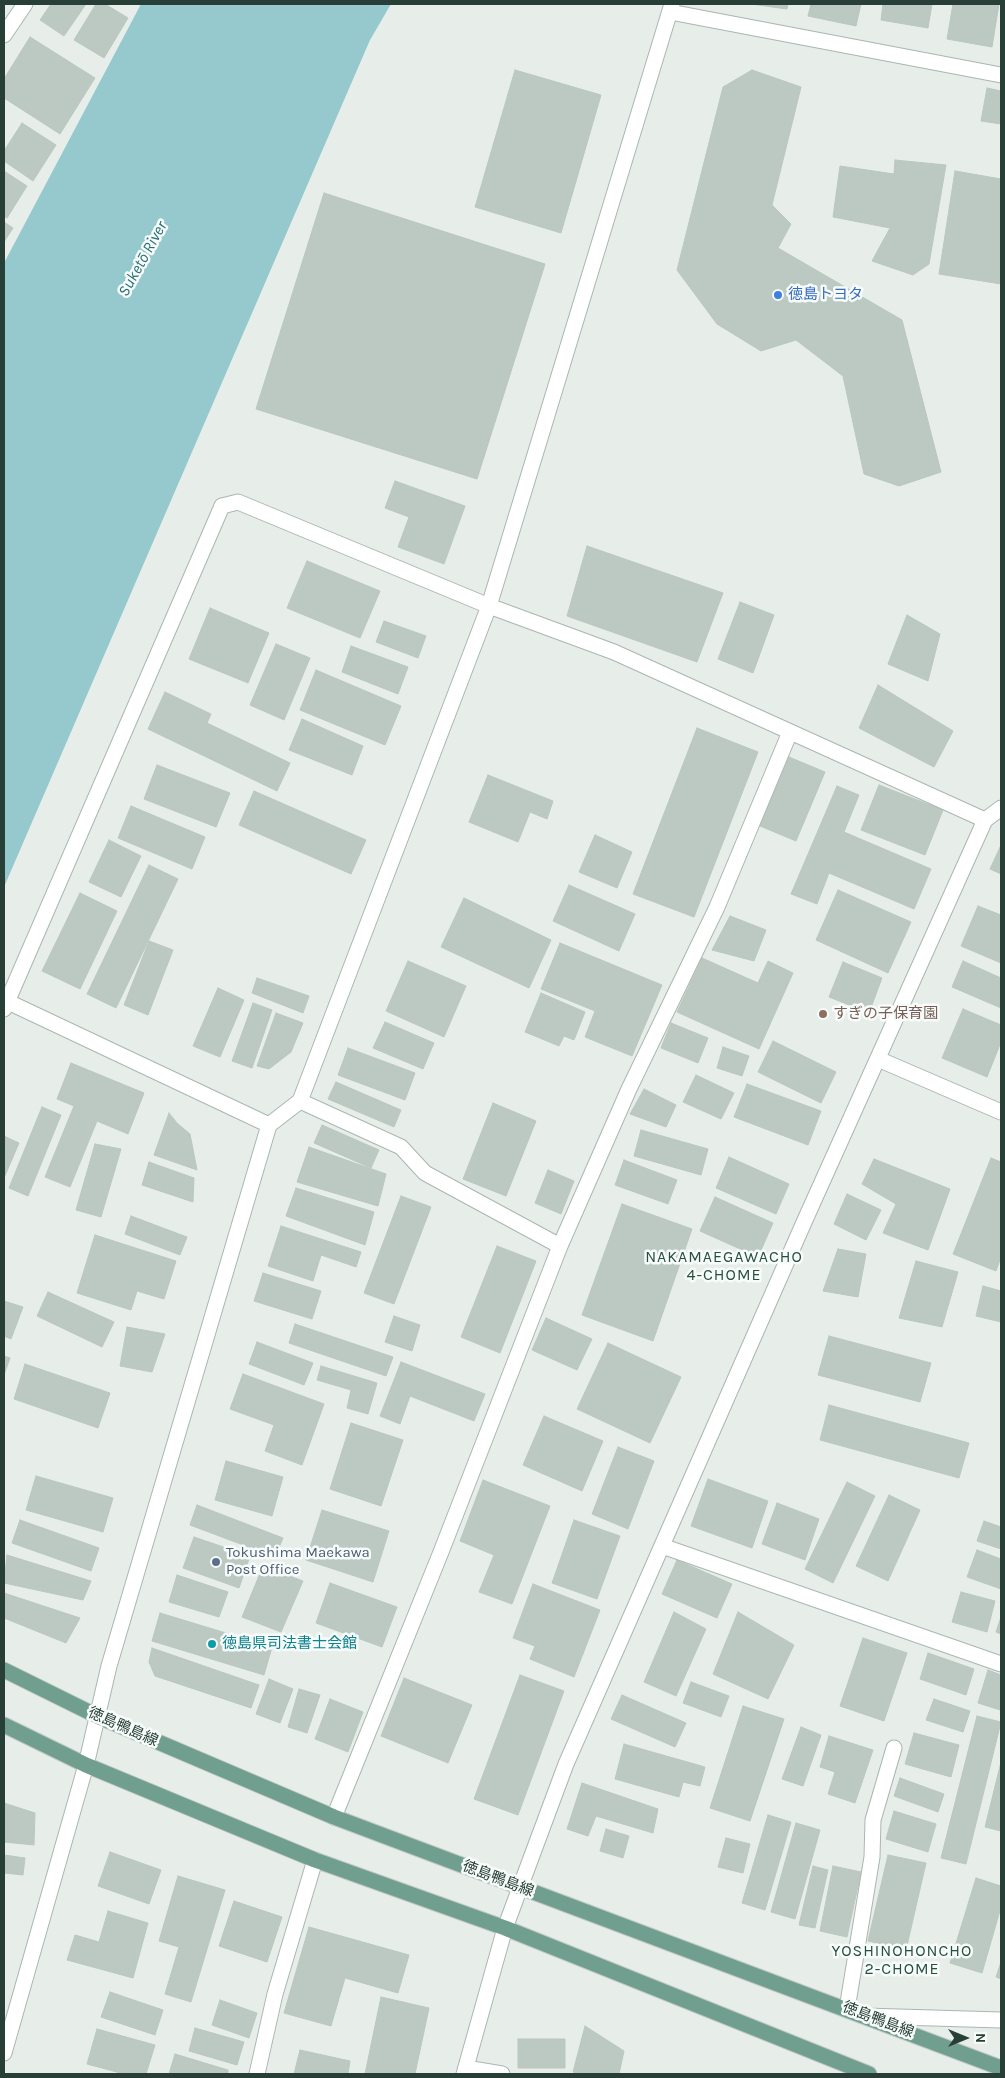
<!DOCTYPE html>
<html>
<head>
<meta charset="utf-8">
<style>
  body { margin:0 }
  #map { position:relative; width:1005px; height:2078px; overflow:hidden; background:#e7eeea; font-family:Karla,sans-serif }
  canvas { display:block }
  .frame { position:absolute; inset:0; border:5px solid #273f37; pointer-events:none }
  .north { position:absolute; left:940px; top:2013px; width:50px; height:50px; -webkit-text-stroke:4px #f7fbf9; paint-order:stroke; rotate:90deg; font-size:14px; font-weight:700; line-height:20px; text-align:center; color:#273f37 }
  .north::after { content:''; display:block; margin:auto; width:18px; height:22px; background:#273f37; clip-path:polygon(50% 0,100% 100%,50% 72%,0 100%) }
</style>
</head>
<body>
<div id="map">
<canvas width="1005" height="2078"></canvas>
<div class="frame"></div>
<div class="north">N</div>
</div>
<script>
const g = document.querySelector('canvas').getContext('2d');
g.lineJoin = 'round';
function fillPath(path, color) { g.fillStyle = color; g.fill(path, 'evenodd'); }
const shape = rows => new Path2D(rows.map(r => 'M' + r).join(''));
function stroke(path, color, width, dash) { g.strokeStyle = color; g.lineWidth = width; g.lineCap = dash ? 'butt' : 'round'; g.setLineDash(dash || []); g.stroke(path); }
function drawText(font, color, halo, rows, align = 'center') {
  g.font = font + ' Karla,"Noto Sans JP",sans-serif'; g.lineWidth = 5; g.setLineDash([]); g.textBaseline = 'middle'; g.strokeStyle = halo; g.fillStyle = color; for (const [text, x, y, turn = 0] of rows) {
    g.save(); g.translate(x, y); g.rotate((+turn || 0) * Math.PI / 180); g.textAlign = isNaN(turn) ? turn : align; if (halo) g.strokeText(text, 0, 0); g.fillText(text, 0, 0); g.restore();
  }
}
fillPath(shape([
  [141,4,391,4,370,40,4,887,4,263]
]), '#95c9cd');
const building = shape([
  [51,4,86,4,64,36,40,20,51,4],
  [96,4,105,4,128,18,104,58,74,40,96,4],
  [751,4,788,4,787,9,751,4],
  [811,4,861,4,856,26,808,16,811,4],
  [883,4,932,4,928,28,881,20,883,4],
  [953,4,999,4,992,47,947,39,953,4],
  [30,37,95,78,60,134,4,98,4,79,30,37],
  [515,70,601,95,561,233,475,207,515,70],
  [752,70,801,87,772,205,791,224,778,248,902,320,941,472,899,486,864,474,843,376,796,340,761,351,717,324,677,270,723,87,752,70],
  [987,88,1001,91,1001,124,981,121,987,88],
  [22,123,56,145,33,181,4,161,4,151,22,123],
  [895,160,946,165,929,264,913,275,872,261,890,228,833,217,840,166,894,174,895,160],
  [4,171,27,186,7,218,4,216,4,171],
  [955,171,1001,179,1001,284,939,274,955,171],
  [324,193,545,264,477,479,256,409,324,193],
  [4,222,13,228,4,242,4,222],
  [395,481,465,506,444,564,398,547,409,517,385,508,395,481],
  [587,546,723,593,697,662,567,616,587,546],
  [307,561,380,591,360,638,287,608,307,561],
  [740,602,774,615,753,673,718,659,740,602],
  [210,608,269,633,248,683,189,659,210,608],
  [907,615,940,634,928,681,888,664,907,615],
  [384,621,426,636,418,658,376,642,384,621],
  [276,644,310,658,284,720,250,705,276,644],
  [351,646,408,667,398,694,342,672,351,646],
  [316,670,401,706,385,745,300,710,316,670],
  [878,685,953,731,934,767,859,728,878,685],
  [165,692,211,714,207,723,290,763,277,791,148,729,165,692],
  [302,719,363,746,352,775,289,750,302,719],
  [697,728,758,752,694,917,633,894,697,728],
  [789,757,825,772,796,841,760,826,789,757],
  [157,765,230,793,216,827,144,799,157,765],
  [488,775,553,801,547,819,530,812,518,842,469,822,488,775],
  [879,785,943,810,925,855,861,830,879,785],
  [837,786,859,795,844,832,931,869,914,909,829,873,817,904,791,894,837,786],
  [254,791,366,840,351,874,239,825,254,791],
  [131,806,205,837,192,869,118,838,131,806],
  [595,835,632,852,617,888,579,872,595,835],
  [109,840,141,856,121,897,89,882,109,840],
  [1001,845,1001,874,990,869,1001,845],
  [149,865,178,879,116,1008,87,994,149,865],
  [569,885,635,914,619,951,553,921,569,885],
  [838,890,911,922,888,973,816,940,838,890],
  [80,893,117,911,80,989,42,971,80,893],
  [464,898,551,940,529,988,441,947,464,898],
  [978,906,1001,915,1001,963,961,946,978,906],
  [730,916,766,930,754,961,712,950,730,916],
  [149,941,173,950,148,1015,124,1005,149,941],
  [560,943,662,985,632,1056,585,1037,595,1011,541,989,560,943],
  [702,958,758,983,768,961,793,973,759,1049,677,1012,702,958],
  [408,961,466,986,444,1037,386,1011,408,961],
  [963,961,1001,978,1001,1008,952,987,963,961],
  [843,962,882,978,869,1013,829,997,843,962],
  [257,978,309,996,303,1013,252,993,257,978],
  [218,988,244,1000,220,1057,193,1046,218,988],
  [541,993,585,1012,574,1040,564,1036,559,1046,525,1032,541,993],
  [253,1003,272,1010,252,1068,232,1061,253,1003],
  [963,1009,1001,1025,1001,1042,987,1077,942,1058,963,1009],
  [276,1013,303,1023,291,1052,269,1069,257,1066,276,1013],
  [385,1022,434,1043,423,1069,373,1048,385,1022],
  [671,1023,708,1038,698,1063,661,1048,671,1023],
  [773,1041,836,1072,821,1103,758,1072,773,1041],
  [723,1047,749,1056,742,1076,717,1068,723,1047],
  [348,1048,415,1073,405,1100,338,1075,348,1048],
  [71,1063,144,1093,128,1134,97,1121,70,1187,45,1177,74,1106,57,1099,71,1063],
  [696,1075,734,1093,721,1119,683,1102,696,1075],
  [336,1082,401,1110,394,1127,328,1099,336,1082],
  [747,1084,821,1111,808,1145,734,1117,747,1084],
  [644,1089,676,1105,666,1127,630,1114,644,1089],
  [493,1103,536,1121,506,1196,463,1179,493,1103],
  [42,1107,61,1115,28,1196,9,1188,42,1107],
  [169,1113,177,1123,190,1134,197,1170,154,1155,169,1113],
  [322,1125,379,1150,371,1168,314,1143,322,1125],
  [641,1130,708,1149,701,1175,634,1156,641,1130],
  [4,1136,19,1143,4,1178,4,1136],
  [95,1144,121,1149,101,1217,76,1210,95,1144],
  [309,1147,386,1174,378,1206,297,1182,309,1147],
  [729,1157,789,1184,776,1214,716,1188,729,1157],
  [991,1158,1001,1162,1001,1257,996,1271,953,1254,991,1158],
  [874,1159,950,1189,928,1250,883,1233,896,1204,862,1184,874,1159],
  [624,1160,677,1180,668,1204,615,1185,624,1160],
  [149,1162,194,1178,193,1202,142,1185,149,1162],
  [548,1170,574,1181,561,1214,535,1203,548,1170],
  [296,1188,374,1212,365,1245,286,1216,296,1188],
  [847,1194,881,1210,866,1240,834,1224,847,1194],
  [401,1196,431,1207,394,1304,364,1293,401,1196],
  [715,1197,773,1223,758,1257,700,1231,715,1197],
  [622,1204,692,1229,653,1341,582,1315,622,1204],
  [131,1216,187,1237,180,1255,125,1234,131,1216],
  [281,1226,361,1252,356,1267,321,1255,313,1281,268,1266,281,1226],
  [95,1235,176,1261,164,1299,137,1291,131,1310,77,1293,95,1235],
  [497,1246,536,1261,500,1353,461,1337,497,1246],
  [838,1249,866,1254,858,1297,823,1291,838,1249],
  [916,1261,958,1272,942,1327,899,1318,916,1261],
  [263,1273,321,1291,312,1319,254,1301,263,1273],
  [983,1286,1001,1291,1001,1322,976,1316,983,1286],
  [48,1292,114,1322,102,1347,37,1316,48,1292],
  [4,1301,23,1307,11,1339,4,1336,4,1301],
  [394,1316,420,1325,412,1351,385,1342,394,1316],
  [546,1318,592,1339,577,1370,532,1350,546,1318],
  [295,1324,393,1357,386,1376,289,1343,295,1324],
  [127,1327,165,1334,152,1372,120,1366,127,1327],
  [829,1336,931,1363,920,1402,818,1375,829,1336],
  [257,1342,313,1363,304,1385,249,1364,257,1342],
  [608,1343,681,1377,650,1443,577,1409,608,1343],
  [4,1356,10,1358,4,1375,4,1356],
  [401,1362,485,1394,474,1421,410,1396,400,1424,380,1416,401,1362],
  [25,1364,110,1393,98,1428,14,1399,25,1364],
  [321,1366,377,1383,368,1414,347,1408,351,1390,317,1380,321,1366],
  [243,1374,324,1404,302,1465,265,1451,274,1425,230,1409,243,1374],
  [829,1405,969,1443,959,1478,820,1440,829,1405],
  [544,1416,603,1441,582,1491,523,1465,544,1416],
  [351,1423,403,1440,381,1506,330,1489,351,1423],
  [618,1447,654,1461,628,1529,592,1514,618,1447],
  [226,1461,283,1477,272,1516,215,1500,226,1461],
  [36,1476,113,1498,103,1532,26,1510,36,1476],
  [708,1479,768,1501,752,1548,691,1526,708,1479],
  [483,1480,550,1506,512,1604,479,1592,494,1555,460,1541,483,1480],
  [847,1482,875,1496,833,1583,805,1569,847,1482],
  [889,1495,920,1510,888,1581,856,1566,889,1495],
  [777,1503,819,1519,805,1560,762,1544,777,1503],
  [197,1505,283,1538,275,1557,190,1525,197,1505],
  [322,1510,389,1531,373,1582,306,1560,322,1510],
  [20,1520,99,1548,91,1571,12,1543,20,1520],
  [574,1520,620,1536,597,1599,552,1583,574,1520],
  [984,1521,1001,1527,1001,1549,977,1541,984,1521],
  [194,1537,250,1556,239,1588,183,1568,194,1537],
  [977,1550,1001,1559,1001,1589,967,1577,977,1550],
  [7,1555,91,1581,83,1600,4,1583,7,1555],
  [677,1560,732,1584,717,1618,662,1594,677,1560],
  [263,1566,303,1581,281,1632,242,1617,263,1566],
  [177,1575,228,1592,219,1617,169,1602,177,1575],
  [330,1583,397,1607,382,1647,316,1623,330,1583],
  [533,1584,600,1610,574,1677,530,1659,535,1646,513,1638,533,1584],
  [961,1592,995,1601,987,1632,952,1622,961,1592],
  [4,1593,80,1618,66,1643,4,1618,4,1593],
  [674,1612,706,1629,676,1696,644,1682,674,1612],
  [738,1612,794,1645,768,1699,713,1674,738,1612],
  [160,1613,272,1647,264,1675,152,1641,160,1613],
  [1001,1617,1001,1634,996,1632,1001,1617],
  [863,1638,907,1653,884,1721,840,1706,863,1638],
  [152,1648,259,1685,251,1708,155,1676,149,1662,152,1648],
  [928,1653,974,1669,966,1695,920,1679,928,1653],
  [988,1670,1001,1675,1000,1710,978,1703,988,1670],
  [520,1675,564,1691,518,1815,474,1799,520,1675],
  [404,1678,472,1705,448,1763,381,1736,404,1678],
  [269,1679,293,1689,280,1723,256,1714,269,1679],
  [691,1682,729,1696,721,1717,683,1703,691,1682],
  [299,1689,320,1695,307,1733,288,1727,299,1689],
  [622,1695,686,1723,675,1747,611,1719,622,1695],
  [330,1699,363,1712,348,1752,315,1739,330,1699],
  [934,1699,970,1711,963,1732,926,1720,934,1699],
  [743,1706,784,1719,750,1821,710,1808,743,1706],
  [977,1716,1001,1722,966,1864,941,1858,977,1716],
  [801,1727,821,1735,803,1786,782,1779,801,1727],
  [914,1733,959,1745,951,1777,905,1764,914,1733],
  [829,1736,873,1750,855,1803,828,1794,835,1772,820,1767,829,1736],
  [624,1744,705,1767,700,1786,683,1782,679,1797,615,1779,624,1744],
  [1001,1762,1001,1831,985,1827,1001,1762],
  [900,1778,944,1794,938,1812,894,1796,900,1778],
  [582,1783,658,1809,653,1833,596,1816,588,1836,567,1829,582,1783],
  [4,1803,35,1813,34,1845,4,1842,4,1803],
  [894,1811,936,1824,928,1852,886,1839,894,1811],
  [768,1815,791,1822,765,1910,742,1903,768,1815],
  [796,1823,820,1830,795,1919,771,1912,796,1823],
  [606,1829,629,1836,623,1858,600,1851,606,1829],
  [726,1838,750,1844,743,1873,718,1867,726,1838],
  [110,1852,161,1870,149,1904,98,1886,110,1852],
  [4,1855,25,1858,23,1875,4,1873,4,1855],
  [888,1855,926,1863,906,1950,868,1941,888,1855],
  [813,1866,828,1870,815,1928,799,1925,813,1866],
  [833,1866,861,1872,847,1937,820,1931,833,1866],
  [178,1876,225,1890,191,2002,165,1994,179,1947,159,1941,178,1876],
  [976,1878,1001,1886,1001,1907,982,1973,950,1963,976,1878],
  [234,1901,282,1917,267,1962,219,1946,234,1901],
  [108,1911,148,1923,133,1978,67,1960,75,1935,99,1942,108,1911],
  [309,1927,409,1955,398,1993,345,1978,331,2026,284,2013,309,1927],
  [1001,1962,1001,1979,996,1977,1001,1962],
  [110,1992,163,2010,155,2035,101,2017,110,1992],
  [381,1997,429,2008,415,2074,365,2074,381,1997],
  [220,2000,257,2013,249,2038,212,2025,220,2000],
  [585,2026,624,2051,619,2074,579,2074,573,2072,585,2026],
  [195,2028,244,2042,237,2065,189,2051,195,2028],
  [97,2029,155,2045,146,2074,124,2074,87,2064,97,2029],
  [518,2039,565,2039,565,2068,518,2068,518,2039],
  [300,2050,350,2061,348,2074,294,2074,300,2050],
  [175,2054,228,2070,228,2074,169,2074,175,2054]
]);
fillPath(building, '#bcc9c3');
stroke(building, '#bac7c1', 1);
const service = shape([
  [466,2068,502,2074]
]);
const minor = shape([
  [670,12,1001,75],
  [4,35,25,4],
  [222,506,238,502,489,606,614,652,985,820,1001,808],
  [878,1059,1001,1112],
  [300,1101,401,1147,425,1173,560,1246,441,1552,334,1817],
  [560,1246,629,1089,717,907,790,732],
  [662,1546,1001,1664],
  [505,1928,566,1764,805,1220,985,820],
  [847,2009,872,1857,873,1820,894,1748],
  [865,2016,1001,2020],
  [257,2074,275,1994,315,1860]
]);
const tertiary = shape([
  [4,1000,269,1125],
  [4,1009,222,506],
  [4,2053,86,1765,109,1666,269,1125,300,1101,489,606,672,4],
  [464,2074,505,1928]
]);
const primary = shape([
  [4,1670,97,1716,334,1817,1001,2068],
  [4,1725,86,1765,315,1860,505,1928,869,2074]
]);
stroke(service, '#aab6b1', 17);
stroke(minor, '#aab6b1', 17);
stroke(tertiary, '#aab6b1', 17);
stroke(primary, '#c3c9c7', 17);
stroke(service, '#fff', 15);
stroke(minor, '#fff', 15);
stroke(tertiary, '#fff', 15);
stroke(primary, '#709f8f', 15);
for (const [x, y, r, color] of [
  [778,295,5,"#3f7fe0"],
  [823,1014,5,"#8d6e63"],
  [216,1562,5,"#5c6f8a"],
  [212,1644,5,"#0f9aa8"]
]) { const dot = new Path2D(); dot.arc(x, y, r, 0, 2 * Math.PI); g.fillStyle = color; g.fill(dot); stroke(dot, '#f7fbf9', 2); }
drawText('15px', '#366cbe', '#f7fbf9', [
  ["徳島トヨタ",788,295]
], 'left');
drawText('15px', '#785e54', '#f7fbf9', [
  ["すぎの子保育園",833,1014]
], 'left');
drawText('15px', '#4e5e75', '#f7fbf9', [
  ["Tokushima Maekawa",226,1553],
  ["Post Office",226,1570]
], 'left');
drawText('15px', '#0d838f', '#f7fbf9', [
  ["徳島県司法書士会館",222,1644]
], 'left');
drawText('15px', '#273f37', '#f7fbf9', [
  ["徳島鴨島線",123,1727,24],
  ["徳島鴨島線",498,1879,21],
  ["徳島鴨島線",878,2020,21]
]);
drawText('italic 16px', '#266f76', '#f7fbf9', [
  ["Suketō River",143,259,-61]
]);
g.letterSpacing = '1px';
drawText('16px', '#254f41', '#f7fbf9', [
  ["NAKAMAEGAWACHO",724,1257],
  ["4-CHOME",724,1275],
  ["YOSHINOHONCHO",902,1951],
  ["2-CHOME",902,1969]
]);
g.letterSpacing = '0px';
</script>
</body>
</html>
